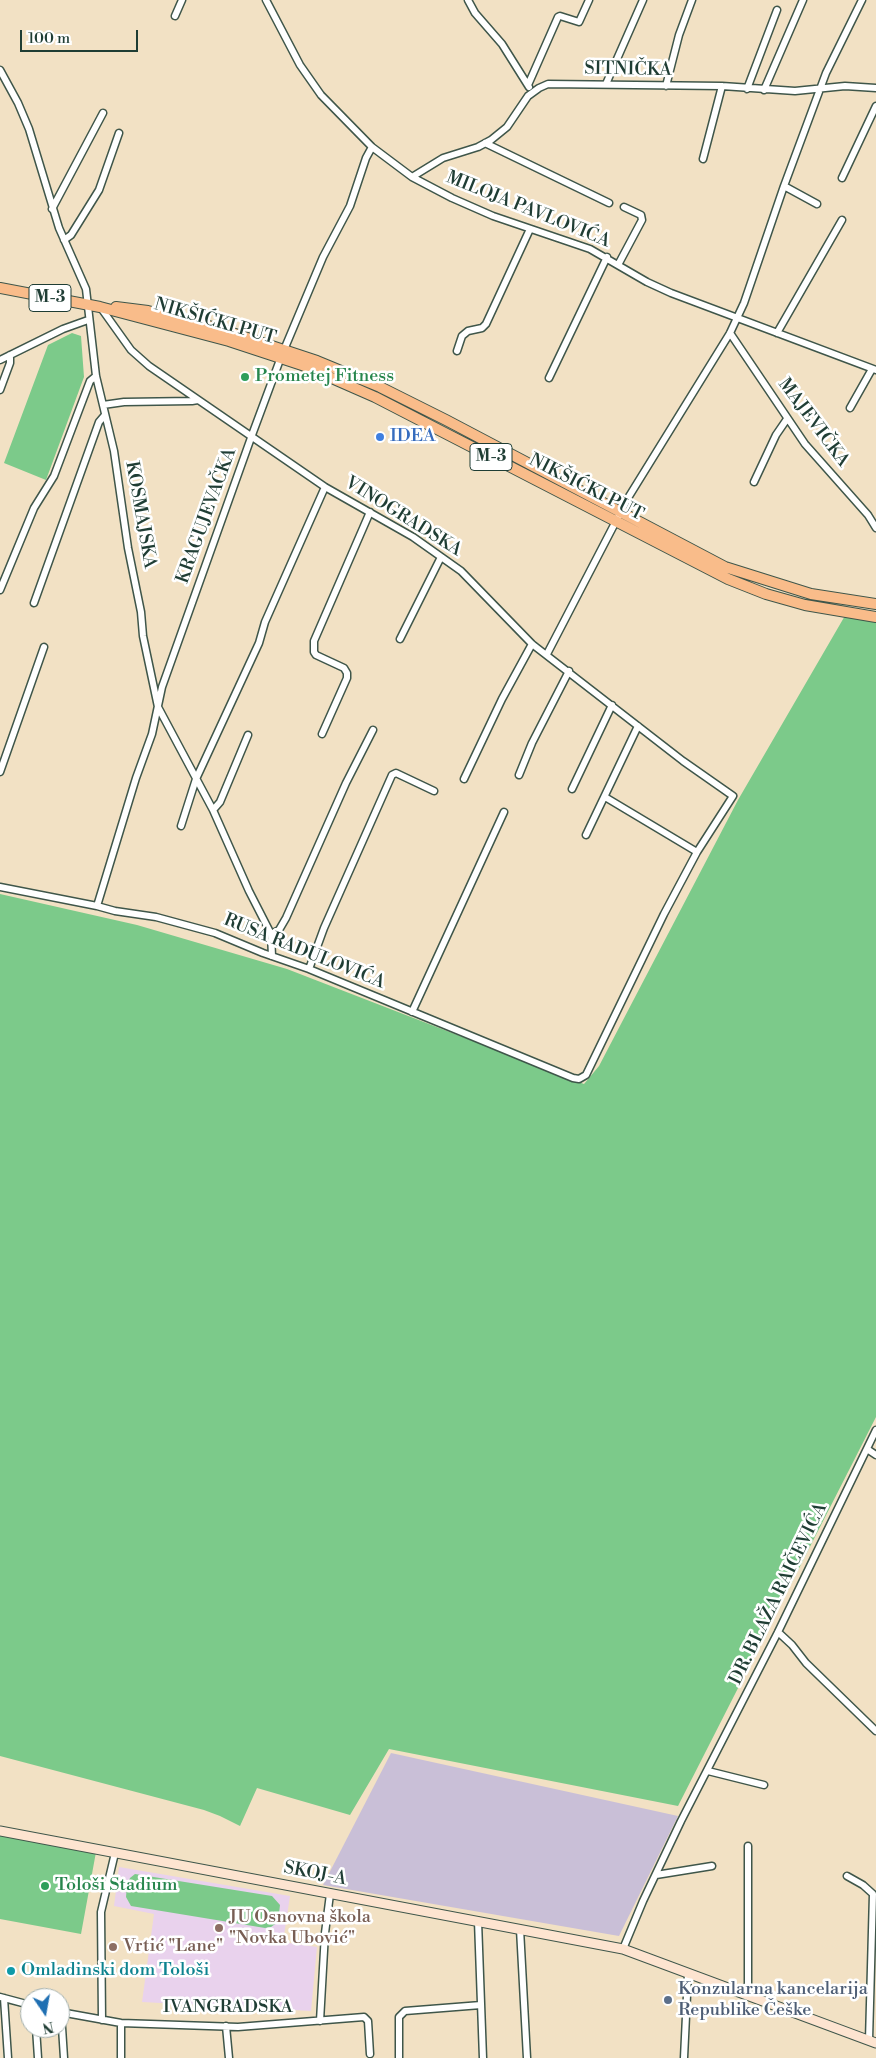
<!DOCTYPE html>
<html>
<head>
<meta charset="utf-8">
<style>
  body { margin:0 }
  #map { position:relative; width:876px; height:2058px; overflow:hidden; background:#f2e1c4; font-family:"Libre Bodoni",serif }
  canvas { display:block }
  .north { position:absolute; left:20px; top:1988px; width:50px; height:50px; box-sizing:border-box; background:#fff; border:1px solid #a5b1ae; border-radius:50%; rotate:168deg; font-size:14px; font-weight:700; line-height:20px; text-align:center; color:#1f3d34 }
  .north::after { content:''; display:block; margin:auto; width:18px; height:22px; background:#1f6fb2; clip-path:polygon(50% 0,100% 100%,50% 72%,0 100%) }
  .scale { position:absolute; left:20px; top:30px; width:118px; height:22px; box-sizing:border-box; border:2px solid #1f3d34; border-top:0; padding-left:6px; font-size:15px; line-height:18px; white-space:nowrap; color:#1f3d34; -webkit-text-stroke:4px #fff; paint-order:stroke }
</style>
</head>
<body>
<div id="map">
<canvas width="876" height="2058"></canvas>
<div class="north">N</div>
<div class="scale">100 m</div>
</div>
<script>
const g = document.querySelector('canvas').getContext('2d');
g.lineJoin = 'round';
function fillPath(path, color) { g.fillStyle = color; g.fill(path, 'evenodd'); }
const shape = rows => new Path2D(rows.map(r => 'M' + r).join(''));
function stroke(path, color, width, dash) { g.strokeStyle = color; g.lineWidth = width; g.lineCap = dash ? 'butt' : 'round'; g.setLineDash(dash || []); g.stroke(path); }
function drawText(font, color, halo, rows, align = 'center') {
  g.font = font + ' "Libre Bodoni",serif'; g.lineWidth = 5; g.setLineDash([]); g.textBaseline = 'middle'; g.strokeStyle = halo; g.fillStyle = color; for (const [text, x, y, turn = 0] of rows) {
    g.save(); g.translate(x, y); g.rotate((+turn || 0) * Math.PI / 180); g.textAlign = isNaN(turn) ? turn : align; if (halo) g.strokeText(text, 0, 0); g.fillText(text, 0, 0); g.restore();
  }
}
fillPath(shape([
  [119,1867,290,1896,283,1942,317,1947,311,2011,142,2002,154,1914,114,1906]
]), '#e9d2ed');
fillPath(shape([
  [391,1753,678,1816,619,1936,323,1885]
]), '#c9bfd7');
fillPath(shape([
  [72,333,81,336,84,377,46,480,4,463,48,345],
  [846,614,876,617,876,1417,678,1806,389,1749,350,1815,257,1788,240,1826,220,1816,204,1810,0,1756,0,894,137,925,287,969,584,1084,599,1066,738,800],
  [0,1835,96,1852,81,1934,0,1919],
  [135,1874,272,1896,280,1905,278,1922,271,1927,265,1928,131,1906,126,1897,127,1885,130,1878]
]), '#7cca8a');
const minor = shape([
  [266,0,300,65,321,95,372,147,412,177,452,198,493,216,590,249,647,282,671,293,876,370],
  [468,0,475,13,502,44,529,87],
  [175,16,182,0],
  [0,70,18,103,29,129,59,228,86,289,96,376,114,451,128,548,141,612,143,636,158,707,213,810,249,891,271,934,272,956],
  [606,84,643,0],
  [528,85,558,17,560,16,579,22,589,0],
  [666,86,679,35,692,0],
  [747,89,777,10],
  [764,90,803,0],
  [485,143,609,203],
  [703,159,722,86],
  [412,177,443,158,478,147,491,140,507,127,528,96,539,88,548,84,722,86,795,91,845,86,876,88],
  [842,178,876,106],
  [784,186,826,73,862,0],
  [52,209,103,113],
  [64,240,71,235,99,190,119,133],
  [618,265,642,220,641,215,624,207],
  [730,333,805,444,868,515,876,528],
  [777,333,842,220],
  [457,351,462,336,468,331,482,328,486,324,530,229],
  [0,360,63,329,88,320],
  [549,378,607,257],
  [0,390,10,363,10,355],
  [103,405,124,402,192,401,198,400],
  [850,408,872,369],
  [754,482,776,435,787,419],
  [0,590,34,508,54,476,90,381,96,376],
  [34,603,99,422,105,415],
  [400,639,441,557],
  [547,654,628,498,730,333,744,303,784,186,817,204],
  [322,734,347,678,347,673,344,668,316,655,314,652,314,641,370,512],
  [0,772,44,647],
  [519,775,532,743,569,671],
  [464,779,502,699,532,644],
  [572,789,612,705],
  [605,797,697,852],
  [213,810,220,802,248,735],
  [181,826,196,779,259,643,265,622,325,487],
  [586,835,638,726],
  [0,887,97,906,115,911,156,917,215,933,263,953,309,969,573,1078,579,1079,586,1075,664,914,697,852,733,796,683,761,532,644,461,571,413,537,325,487,149,366,131,350,101,308],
  [97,906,136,778,152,734,162,687,252,435,281,357,323,257,350,206,366,158,372,147],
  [271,934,279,930,286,918,346,783,373,730],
  [309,969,324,928,392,775,396,773,434,791],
  [412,1012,504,812],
  [867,1449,876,1455],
  [778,1632,792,1645,806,1663,876,1731],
  [708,1771,764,1785],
  [748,1846,748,1995],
  [656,1875,712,1866],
  [847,1876,863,1885,873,1894,869,2040],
  [478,1921,483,2058],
  [520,1929,527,2058],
  [623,1949,643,1901,681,1821,778,1632,876,1430],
  [0,1997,30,2005],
  [4,1998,8,2058],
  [60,2012,121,2023,238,2027,364,2017,368,2021,370,2054],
  [61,2012,64,2058],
  [102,2020,101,1912,115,1853],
  [320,2021,325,1933,330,1894],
  [226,2026,229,2058],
  [36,2028,38,2058],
  [121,2058,121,2023],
  [399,2058,399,2017,405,2011,481,2005],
  [684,2058,688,1974]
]);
const secondary = shape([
  [0,1831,623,1949,876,2043]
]);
const primary = shape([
  [0,288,100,307,229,341,302,365,375,397,728,579,766,594,805,605,876,617],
  [116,307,148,311,217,328,317,361,380,387,446,420,725,567,811,594,876,604]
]);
stroke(minor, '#3f564a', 9);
stroke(secondary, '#3f564a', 11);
stroke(primary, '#3f564a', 12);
stroke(minor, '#fff', 6);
stroke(secondary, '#fde4d0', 9);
stroke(primary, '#f9bc8a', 10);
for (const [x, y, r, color] of [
  [245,377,5,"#2e9e5b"],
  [380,437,5,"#3f7fe0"],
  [45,1886,5,"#2e9e5b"],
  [219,1928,5,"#8d6e63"],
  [113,1947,5,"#8d6e63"],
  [11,1971,5,"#0f9aa8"],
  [668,2000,5,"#5c6f8a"]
]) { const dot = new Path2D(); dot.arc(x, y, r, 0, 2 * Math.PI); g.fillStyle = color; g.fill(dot); stroke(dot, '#fff', 2); }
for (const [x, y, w] of [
  [50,298,42],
  [491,457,42]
]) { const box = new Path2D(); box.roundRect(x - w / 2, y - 13.5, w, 27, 4); g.fillStyle = '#fff'; g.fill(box); stroke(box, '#1f3d34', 1); }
drawText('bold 16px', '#1f3d34', null, [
  ["M-3",50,298],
  ["M-3",491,457]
]);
drawText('18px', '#1f3d34', '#fff', [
  ["SITNIČKA",628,70,1],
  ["MILOJA PAVLOVIĆA",528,210,22],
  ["NIKŠIĆKI PUT",215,322,16],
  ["MAJEVIČKA",813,423,53],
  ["NIKŠIĆKI PUT",586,488,27],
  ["KOSMAJSKA",140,515,80],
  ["KRAGUJEVAČKA",207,516,-70],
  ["VINOGRADSKA",403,517,32],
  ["RUSA RADULOVIĆA",304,952,22],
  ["DR. BLAŽA RAIČEVIĆA",779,1594,-64],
  ["SKOJ-A",315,1874,11],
  ["IVANGRADSKA",228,2008]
]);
drawText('18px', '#27864d', '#fff', [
  ["Prometej Fitness",255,377],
  ["Tološi Stadium",55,1886]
], 'left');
drawText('18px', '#366cbe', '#fff', [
  ["IDEA",390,437]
], 'left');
drawText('18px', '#785e54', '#fff', [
  ["JU Osnovna škola",229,1918],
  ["\"Novka Ubović\"",229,1939],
  ["Vrtić \"Lane\"",123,1947]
], 'left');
drawText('18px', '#0d838f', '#fff', [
  ["Omladinski dom Tološi",21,1971]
], 'left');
drawText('18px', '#4e5e75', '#fff', [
  ["Konzularna kancelarija",678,1990],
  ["Republike Češke",678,2011]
], 'left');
</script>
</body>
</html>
